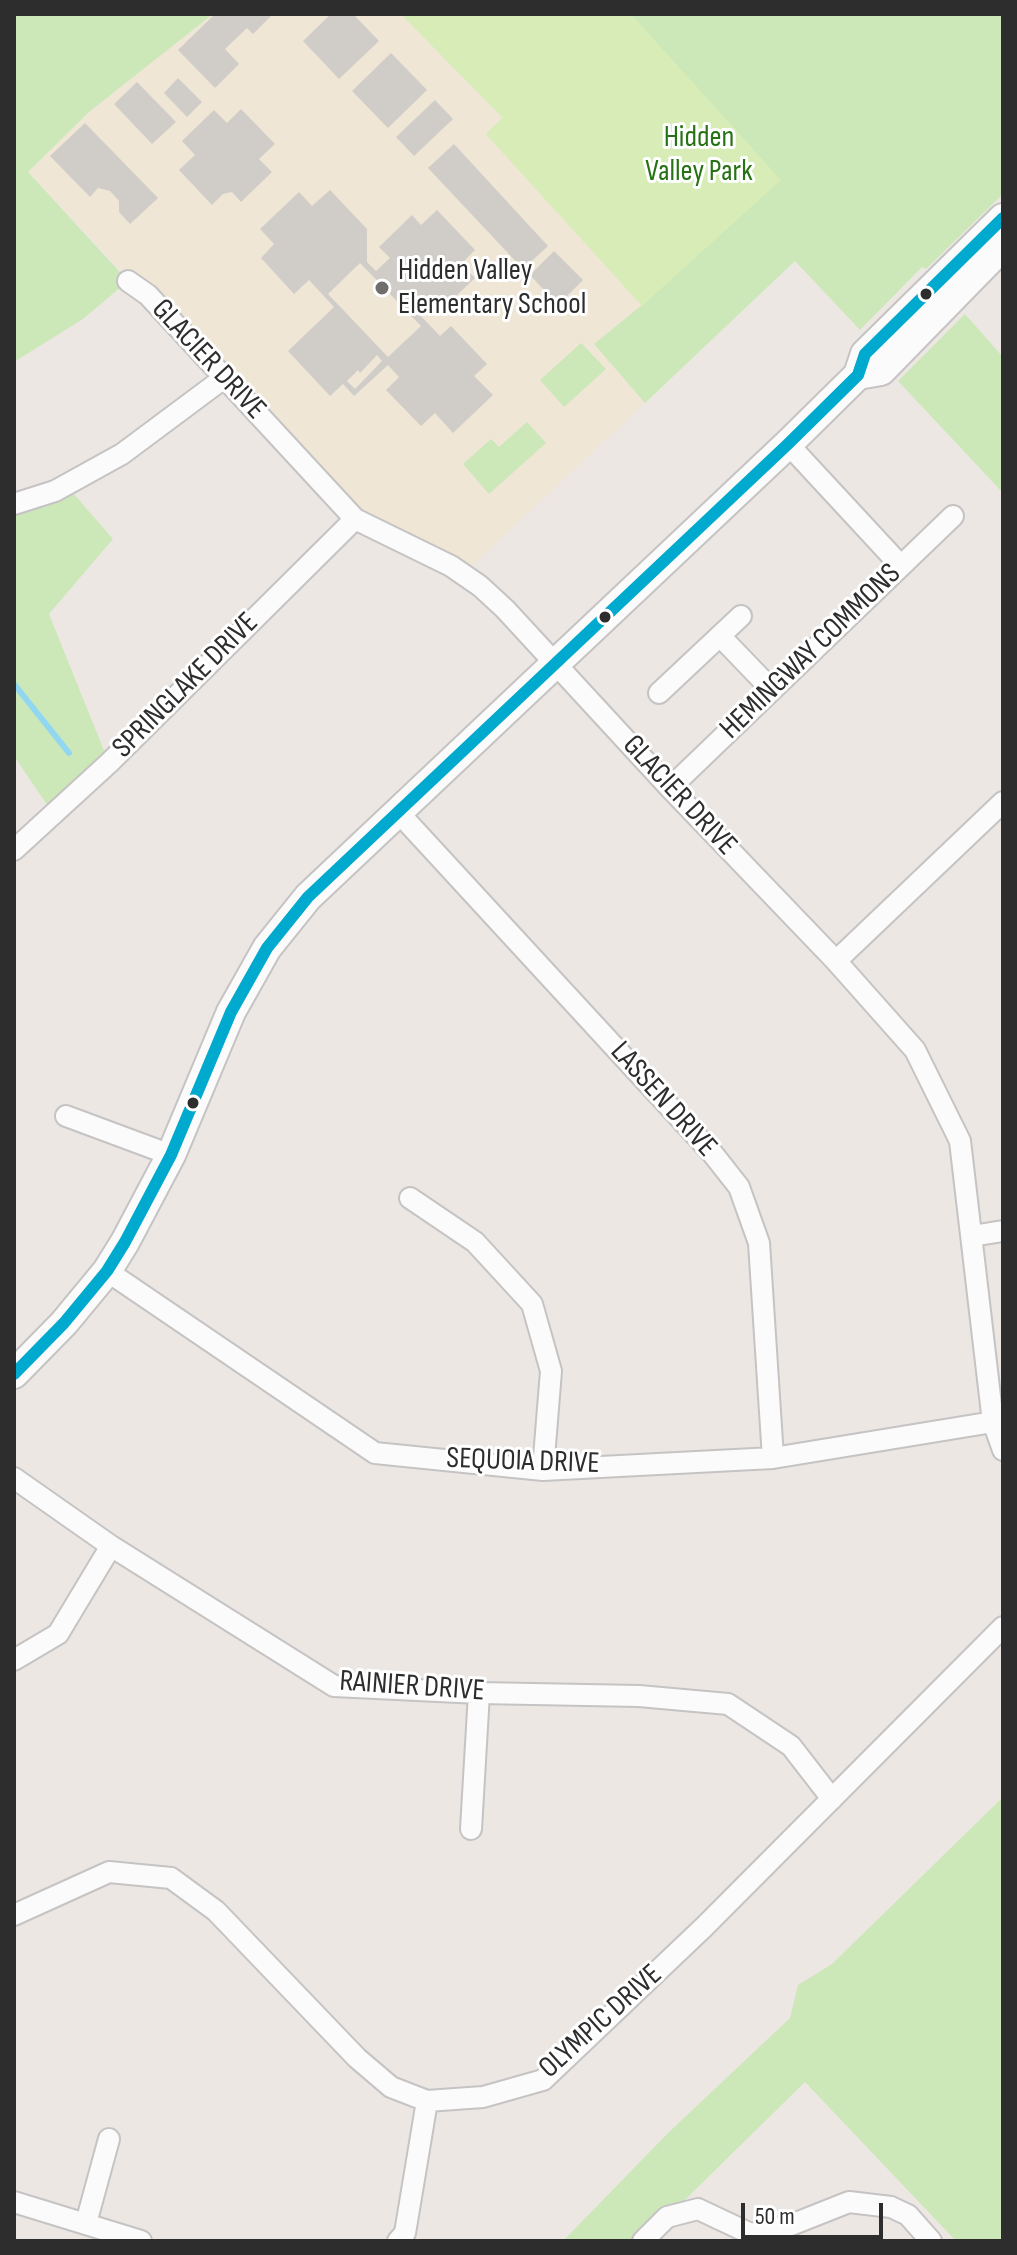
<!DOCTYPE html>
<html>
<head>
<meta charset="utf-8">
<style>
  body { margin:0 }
  #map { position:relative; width:1017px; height:2255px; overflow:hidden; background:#ece7e2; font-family:"Sofia Sans Condensed",sans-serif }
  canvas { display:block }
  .frame { position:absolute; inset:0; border:16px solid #2d2d2d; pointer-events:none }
  .scale { position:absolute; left:741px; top:2203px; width:142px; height:36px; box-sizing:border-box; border:4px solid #2d2d2d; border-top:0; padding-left:10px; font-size:24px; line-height:28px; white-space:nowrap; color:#2d2d2d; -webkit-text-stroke:6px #fff; paint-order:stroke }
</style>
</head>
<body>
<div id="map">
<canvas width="1017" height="2255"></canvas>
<div class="frame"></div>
<div class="scale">50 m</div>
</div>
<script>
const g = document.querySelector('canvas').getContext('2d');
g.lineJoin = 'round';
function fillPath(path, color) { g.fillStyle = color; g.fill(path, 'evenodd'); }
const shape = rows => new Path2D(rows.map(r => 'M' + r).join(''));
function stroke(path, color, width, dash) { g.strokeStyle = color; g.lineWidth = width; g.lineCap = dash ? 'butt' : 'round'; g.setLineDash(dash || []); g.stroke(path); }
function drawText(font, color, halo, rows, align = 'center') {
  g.font = font + ' "Sofia Sans Condensed",sans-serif'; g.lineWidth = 6; g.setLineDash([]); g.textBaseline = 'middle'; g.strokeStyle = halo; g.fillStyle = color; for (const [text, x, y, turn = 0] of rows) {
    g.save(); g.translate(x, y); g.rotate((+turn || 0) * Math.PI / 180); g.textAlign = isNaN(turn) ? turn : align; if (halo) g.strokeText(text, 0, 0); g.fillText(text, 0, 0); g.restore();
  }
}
fillPath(shape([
  [213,14,401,14,503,119,487,134,642,306,594,344,645,403,463,574,355,519,28,172,89,112]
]), '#efe6d6');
fillPath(shape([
  [14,14,213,14,89,112,28,172,128,281,83,319,14,362],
  [401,14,1003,14,1003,194,926,269,922,267,860,330,795,261,645,403,594,344,642,305,486,134,503,118],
  [965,314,1003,357,1003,493,898,381],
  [581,343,606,369,564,407,540,380],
  [527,422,546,443,489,494,463,464,491,439,499,447],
  [66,485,113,539,49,614,109,763,54,815,14,756,14,504],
  [1003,1797,1003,2241,956,2241,805,2082,643,2241,563,2241,668,2133,790,2018,798,1985,832,1964]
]), '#cce8b9');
fillPath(shape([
  [401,14,631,14,781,180,642,306,486,134,503,118]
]), '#d8ecb7');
stroke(shape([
  [14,684,69,753]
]), '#92d7f1', 6);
fillPath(shape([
  [215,14,273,14,253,34,247,28,225,49,239,64,215,88,178,50],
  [331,14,353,14,379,41,339,79,303,41],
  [391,53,427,90,388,128,352,91],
  [178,78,202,102,187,117,164,93],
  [137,82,176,122,152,144,114,104],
  [435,100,453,119,414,156,396,137],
  [241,109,275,144,259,159,272,172,241,202,232,192,223,194,212,205,179,170,195,155,182,141,214,110,227,123],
  [85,123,158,198,130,224,119,212,119,201,110,191,98,188,90,197,50,156],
  [454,144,548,246,523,269,428,168],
  [330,190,367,229,367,262,376,271,390,258,379,247,412,215,421,225,437,210,475,250,461,264,475,278,436,315,425,304,417,312,440,336,451,326,487,364,474,376,493,395,453,433,435,413,421,426,386,390,399,377,388,365,354,396,343,384,330,396,288,351,334,307,309,280,294,294,261,258,274,244,260,229,299,192,312,206],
  [360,263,421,326,388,357,328,294],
  [377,355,382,361,355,389,347,381,358,370,360,373],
  [554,251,583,280,558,305,530,275]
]), '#d0cdc9');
const street = shape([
  [128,281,148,295,355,519,451,566,480,586,505,609,670,788,836,961,915,1050,960,1141,993,1422,1003,1450],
  [788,444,901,566],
  [14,504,55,491,122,454,224,378],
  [720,636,772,690],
  [659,693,741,616],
  [670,788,953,516],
  [398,812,713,1154,739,1187,759,1243,773,1458],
  [14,850,109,763,355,519],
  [836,961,1003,802],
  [66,1116,171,1155],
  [410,1198,475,1242,532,1304,551,1371,543,1470],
  [972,1236,1003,1231],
  [107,1271,375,1453,543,1470,773,1458,993,1422],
  [14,1478,111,1546,334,1686,479,1693,639,1696,728,1704,791,1746,832,1799],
  [14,1660,58,1634,111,1546],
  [471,1829,479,1693],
  [14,1915,109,1872,171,1878,216,1911,357,2058,391,2087,427,2101,483,2097,543,2080,704,1927,1003,1627],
  [14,2202,141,2241],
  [86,2223,109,2139],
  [398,2241,405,2233,427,2101],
  [643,2241,667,2217,698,2209,751,2234,791,2225,849,2202,891,2207,908,2215,931,2241]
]);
const secondary = shape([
  [858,375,881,371,1003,246],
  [14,1374,64,1323,107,1271,125,1242,171,1155,231,1012,267,948,308,897,788,444,858,375,865,354,1003,218]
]);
stroke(street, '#c5c3c3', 24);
stroke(secondary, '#c5c3c3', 32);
stroke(street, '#fcfbfb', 20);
stroke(secondary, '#fcfbfb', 28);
stroke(shape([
  [14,1374,64,1323,107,1271,125,1242,171,1155,231,1012,267,948,308,897,788,444,858,375,865,354,1003,218]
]), '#00a9ce', 12);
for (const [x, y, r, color] of [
  [382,288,8,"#706e6c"],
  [926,294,7,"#2d2d2d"],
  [605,617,7,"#2d2d2d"],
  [193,1103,7,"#2d2d2d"]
]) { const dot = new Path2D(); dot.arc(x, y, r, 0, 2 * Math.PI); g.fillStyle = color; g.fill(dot); stroke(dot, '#fff', 3); }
drawText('30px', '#277215', '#fff', [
  ["Hidden",699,138],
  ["Valley Park",699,172]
]);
drawText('30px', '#2d2d2d', '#fff', [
  ["Hidden Valley",398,271],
  ["Elementary School",398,305]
], 'left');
drawText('30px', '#2d2d2d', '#fff', [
  ["GLACIER DRIVE",208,360,47],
  ["HEMINGWAY COMMONS",811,652,-44],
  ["SPRINGLAKE DRIVE",186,686,-45],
  ["GLACIER DRIVE",679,796,47],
  ["LASSEN DRIVE",663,1100,48],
  ["SEQUOIA DRIVE",523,1462,2],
  ["RAINIER DRIVE",412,1687,4],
  ["OLYMPIC DRIVE",601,2022,-42]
]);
</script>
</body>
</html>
